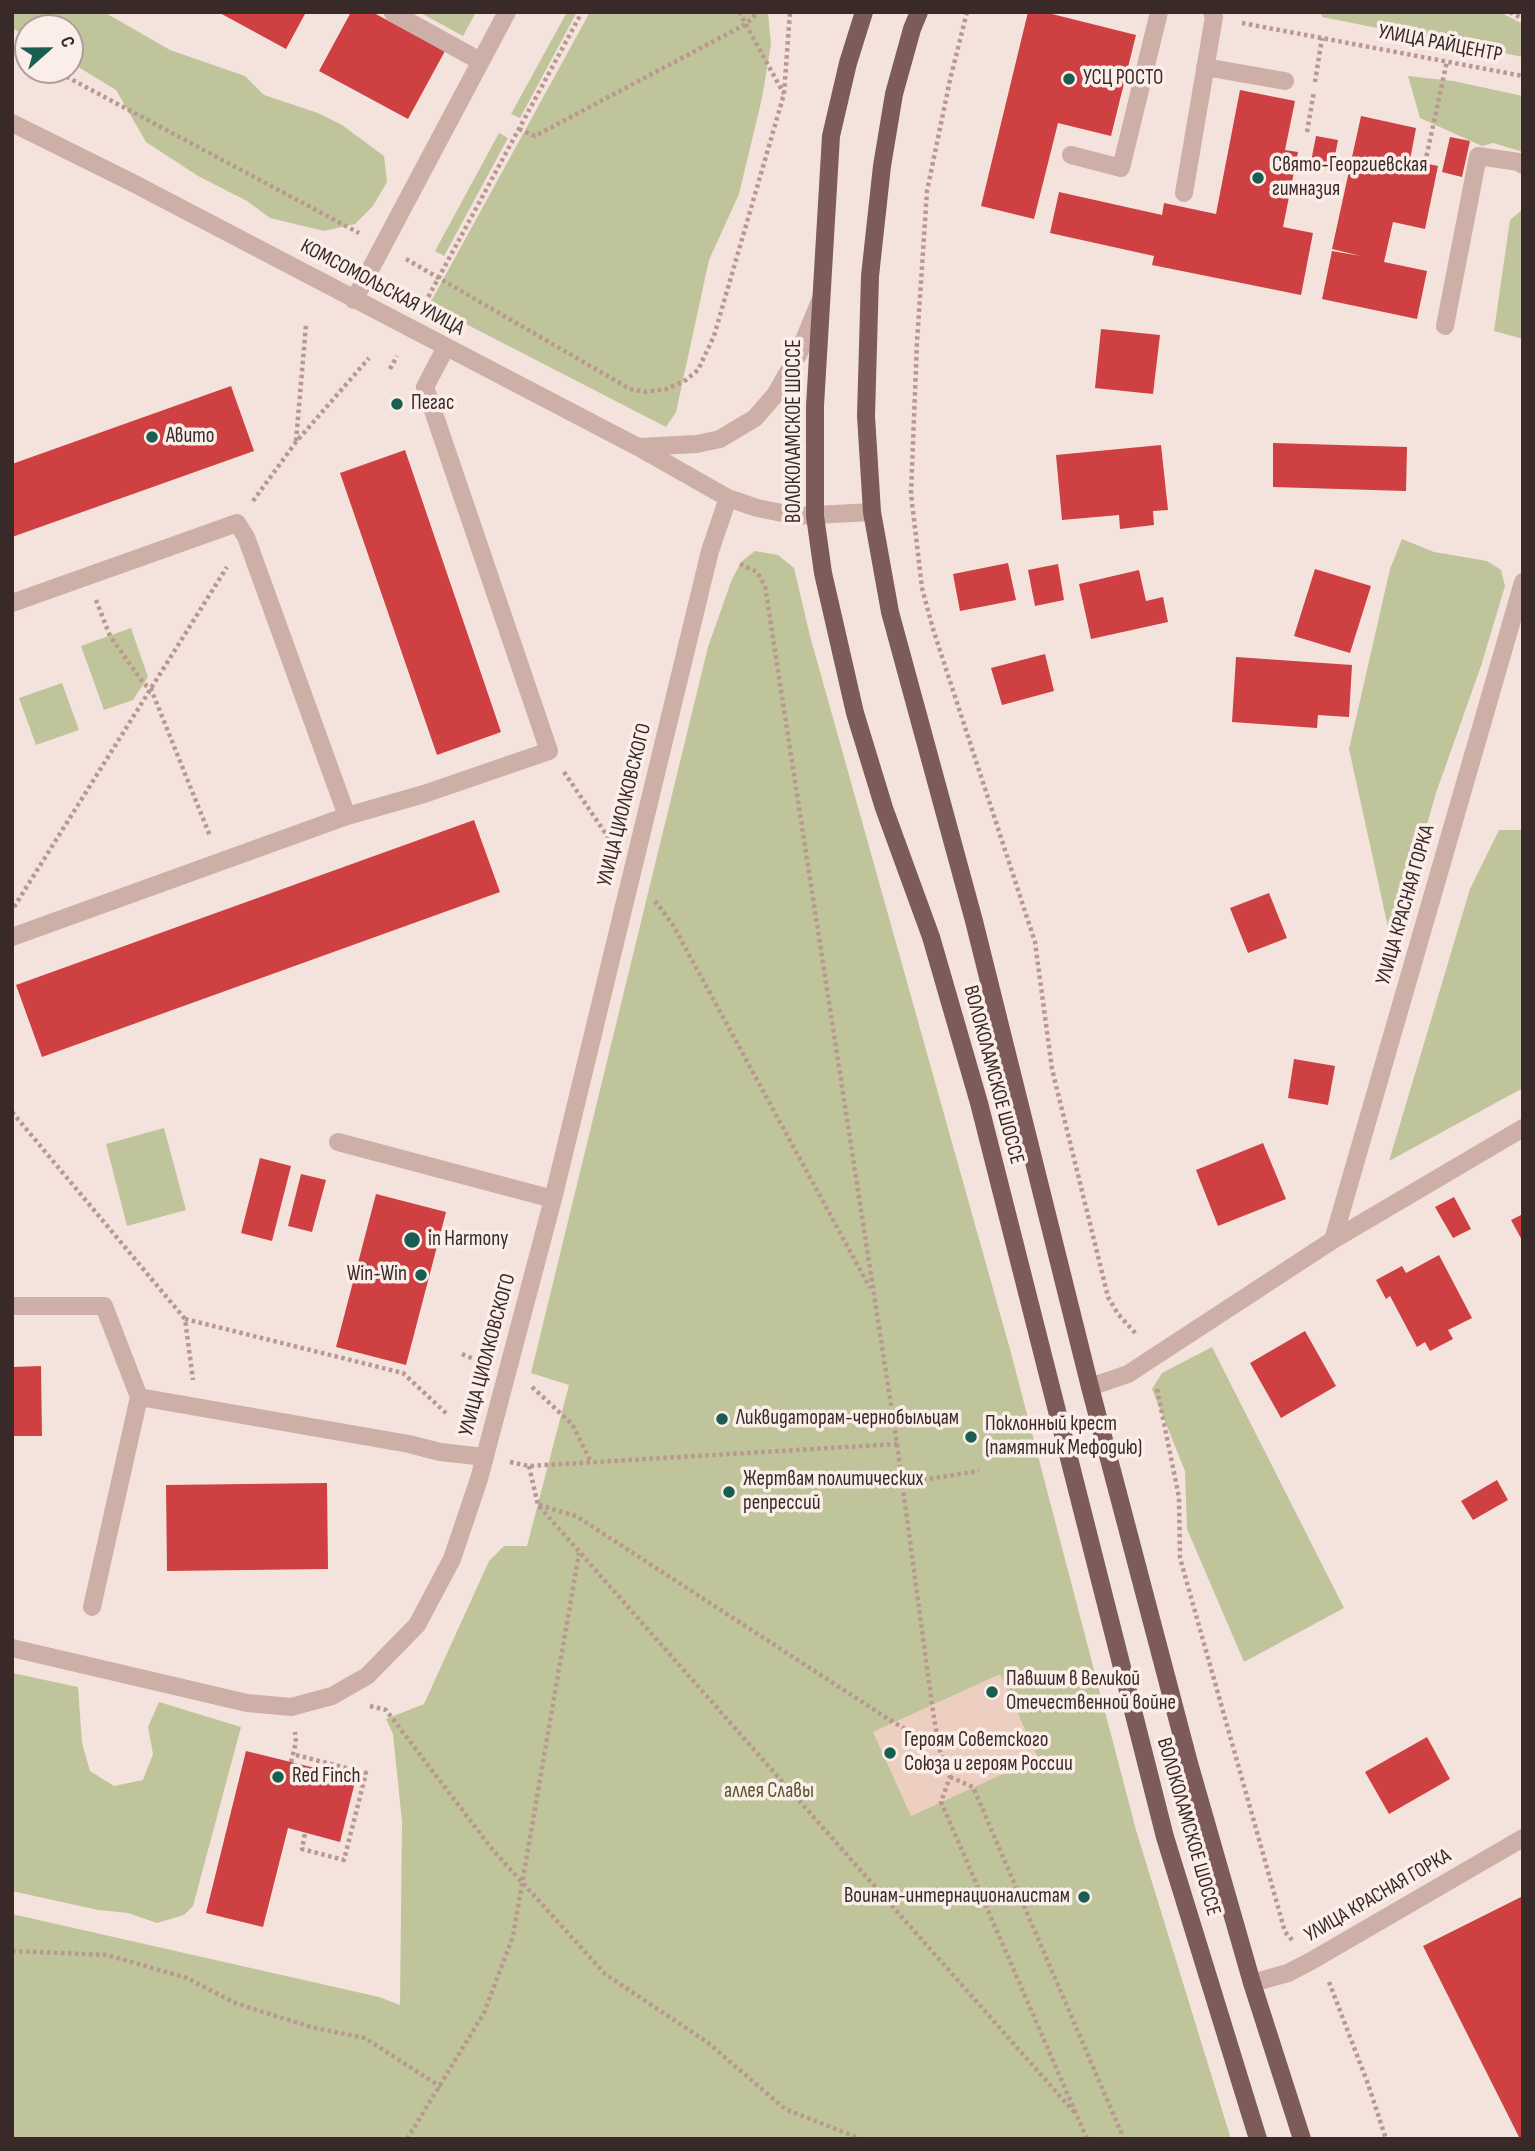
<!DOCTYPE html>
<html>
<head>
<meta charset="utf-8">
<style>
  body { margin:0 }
  #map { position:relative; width:1535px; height:2151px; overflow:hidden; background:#f4e3dc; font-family:"Sofia Sans Condensed",sans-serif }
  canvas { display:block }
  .frame { position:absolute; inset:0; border:14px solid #392928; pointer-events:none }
  .north { position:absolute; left:14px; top:14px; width:70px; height:70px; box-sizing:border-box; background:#fbeee9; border:2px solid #ad9f9c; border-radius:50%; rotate:69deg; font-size:19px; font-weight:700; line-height:28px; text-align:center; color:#392928 }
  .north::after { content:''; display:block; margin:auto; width:24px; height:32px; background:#1a5d51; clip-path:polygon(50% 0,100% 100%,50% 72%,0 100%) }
</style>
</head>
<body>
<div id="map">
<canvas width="1535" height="2151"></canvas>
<div class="frame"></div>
<div class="north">С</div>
</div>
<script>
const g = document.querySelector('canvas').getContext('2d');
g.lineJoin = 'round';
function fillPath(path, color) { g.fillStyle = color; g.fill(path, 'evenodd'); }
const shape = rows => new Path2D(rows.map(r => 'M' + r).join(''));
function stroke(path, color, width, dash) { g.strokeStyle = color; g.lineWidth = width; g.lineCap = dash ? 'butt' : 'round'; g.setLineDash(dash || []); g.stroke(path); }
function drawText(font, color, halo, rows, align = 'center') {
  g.font = font + ' "Sofia Sans Condensed",sans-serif'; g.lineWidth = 7; g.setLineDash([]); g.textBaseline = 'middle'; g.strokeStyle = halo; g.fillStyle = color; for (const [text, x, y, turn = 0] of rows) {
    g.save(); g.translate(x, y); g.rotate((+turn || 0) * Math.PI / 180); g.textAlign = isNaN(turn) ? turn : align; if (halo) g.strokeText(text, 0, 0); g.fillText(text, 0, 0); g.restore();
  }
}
fillPath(shape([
  [12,12,104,12,170,50,245,76,264,95,318,113,342,125,384,156,387,182,373,206,355,224,324,231,270,218,247,201,198,176,146,142,116,90,70,62,70,28,28,28,28,37,12,28],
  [419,12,476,12,463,36],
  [567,12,577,12,520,118,511,114],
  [590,12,768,12,771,44,762,98,739,194,709,260,676,412,666,427,429,305],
  [1320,12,1500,12,1523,24,1523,57,1322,17],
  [1408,76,1453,81,1523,96,1523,152,1493,143,1482,146,1420,118],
  [499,133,508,138,444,256,435,251],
  [1523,209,1523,339,1494,331,1510,220],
  [1402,539,1434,552,1487,561,1501,570,1505,586,1481,666,1436,793,1417,859,1410,910,1393,950,1349,749,1390,569],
  [755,551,778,555,794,568,810,636,1011,1353,1136,1830,1231,2139,12,2139,12,1914,379,1997,400,2005,402,1822,393,1734,386,1719,424,1704,489,1561,504,1546,527,1546,569,1385,531,1373,708,647,732,579,742,561],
  [131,628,148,677,133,700,104,710,81,646],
  [62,683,79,730,36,745,19,698],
  [1499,830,1523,830,1523,1088,1389,1161,1470,889],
  [164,1128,186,1210,127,1226,106,1144],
  [1212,1347,1344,1608,1244,1662,1187,1529,1185,1471,1152,1389,1162,1373],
  [12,1673,78,1687,82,1743,90,1771,114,1786,143,1780,153,1754,148,1727,159,1702,241,1727,193,1906,184,1915,157,1923,128,1913,98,1910,12,1891]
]), '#c0c49b');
fillPath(shape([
  [1000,1674,1038,1758,911,1816,873,1732]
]), '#edcfc2');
fillPath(shape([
  [218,12,306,12,286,49],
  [351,12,372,12,445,51,408,119,319,71],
  [1028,12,1044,12,1136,35,1111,136,1058,123,1034,219,981,206],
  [1240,90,1295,101,1285,150,1298,152,1283,227,1313,233,1301,295,1152,265,1154,256,1050,233,1059,192,1162,215,1164,203,1216,214],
  [1361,116,1416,128,1410,160,1438,166,1425,229,1393,222,1384,262,1427,271,1417,319,1322,299,1332,251,1361,256,1332,249],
  [1316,136,1338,140,1332,171,1310,167],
  [1450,137,1470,141,1462,177,1442,172],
  [1101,329,1160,335,1153,394,1095,388],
  [231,386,254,451,12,537,12,464],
  [1273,443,1407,447,1406,491,1273,487],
  [1161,445,1168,510,1153,511,1154,525,1120,529,1119,515,1062,520,1056,455],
  [405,450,501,732,437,755,340,473],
  [1008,563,1016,600,960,611,953,574],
  [1058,564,1064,600,1035,606,1028,570],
  [1315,569,1371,586,1350,653,1294,636],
  [1139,570,1146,601,1163,597,1168,622,1091,639,1079,584],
  [1045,654,1054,691,1002,705,991,668],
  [1236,657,1352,665,1349,717,1318,715,1317,728,1232,722],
  [474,820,500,892,42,1057,16,985],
  [1269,893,1287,938,1248,953,1230,908],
  [1294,1059,1335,1066,1328,1105,1288,1098],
  [1263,1143,1286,1199,1218,1226,1196,1170],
  [260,1158,291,1166,272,1241,241,1233],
  [301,1174,326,1180,312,1232,288,1226],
  [376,1194,446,1212,406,1365,336,1347],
  [1454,1197,1471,1229,1453,1238,1435,1207],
  [1523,1214,1523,1242,1511,1220],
  [1439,1255,1472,1318,1448,1330,1453,1339,1430,1351,1425,1342,1417,1347,1390,1296,1386,1299,1376,1280,1402,1266,1406,1273],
  [1305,1331,1336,1386,1281,1418,1250,1363],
  [41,1366,42,1436,12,1436,12,1367],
  [1497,1480,1508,1500,1473,1520,1461,1501],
  [327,1483,328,1569,167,1571,166,1485],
  [1427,1737,1450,1779,1389,1814,1365,1772],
  [246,1751,356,1778,340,1842,288,1828,263,1927,206,1913],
  [1523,1896,1523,2138,1520,2139,1423,1946]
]), '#ce4041');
stroke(shape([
  [739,12,784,94],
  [967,12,950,80,927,191,917,342,911,494,922,588,933,629,1035,942,1052,1069,1108,1297,1118,1314,1137,1335],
  [1510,12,1523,19],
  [1242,23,1523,76],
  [12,48,28,56],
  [54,70,359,233],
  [1315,82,1322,38],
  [519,129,535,136,746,24,758,12],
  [1307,132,1314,91],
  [1425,163,1447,61],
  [406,259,630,389,646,392,666,389,686,380,698,370,714,336,784,94,790,12],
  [425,303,582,12],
  [390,369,397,356],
  [296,441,306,325],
  [253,501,296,442,369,358],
  [740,564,757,572,765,586,897,1444,932,1705,939,1748,950,1777,941,1802,1087,2139],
  [96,600,110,636,144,684,151,689,210,836],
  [564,772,610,840],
  [655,901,673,925,870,1288],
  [14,907,227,567],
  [12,1112,185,1319,193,1380],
  [185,1319,403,1373,448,1415],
  [462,1354,483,1363],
  [532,1387,572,1424,591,1462],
  [1157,1389,1179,1497,1180,1558,1285,1932,1293,1941],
  [510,1462,529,1466,897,1444],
  [529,1466,538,1505,1074,2112],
  [902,1483,979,1471],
  [539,1505,576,1516,893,1722,939,1748],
  [370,1706,386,1710,492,1849,605,1974,707,2042,785,2109,861,2139],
  [296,1755,366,1773,344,1860,302,1849,305,1833],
  [291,1762,296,1742,295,1732],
  [950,1777,973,1787,1124,2139],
  [12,1951,107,1955,187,1978,235,2003,311,2027,365,2038,441,2087],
  [1329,1982,1368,2084,1386,2139],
  [407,2139,484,2013,513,1936,579,1553]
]), '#b99891', 4.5, [3.5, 3.5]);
stroke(shape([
  [393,13,480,61],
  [1205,67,1285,81],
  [12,123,131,182,638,447,728,498,757,508,797,516,872,512],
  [1071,155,1121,168,1159,12],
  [1184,193,1214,17,1212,12],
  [354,300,507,12],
  [1445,326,1478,156,1519,162,1523,165],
  [638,447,697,444,720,439,755,418,775,395,798,355,820,301],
  [12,603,237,523,246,537,347,816,424,794,549,751,425,387,446,347],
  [12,937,347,816],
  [338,1142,553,1199],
  [1333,1240,1523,582],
  [12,1306,104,1306,139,1397,409,1444,440,1452,485,1457],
  [1090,1387,1128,1374,1333,1240,1523,1128],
  [92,1607,139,1397],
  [12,1648,247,1703,291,1707,332,1696,367,1676,417,1625,452,1559,479,1479,553,1199,710,551,728,498],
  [1252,1983,1288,1973,1311,1961,1523,1838]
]), '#cdafa7', 18);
stroke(shape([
  [864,12,848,63,831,136,815,406,815,516,823,573,855,713,884,808,931,937,979,1103,1165,1837,1258,2139],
  [919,12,912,29,894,94,882,166,870,276,866,416,872,512,890,612,974,921,1090,1387,1189,1763,1252,1983,1302,2139]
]), '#7c5b58', 18);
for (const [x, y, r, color] of [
  [1069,79,7,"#1a5d51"],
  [1258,178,7,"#1a5d51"],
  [397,404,7,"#1a5d51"],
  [152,437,7,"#1a5d51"],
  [412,1240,9,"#1a5d51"],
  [421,1275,7,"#1a5d51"],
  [722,1419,7,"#1a5d51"],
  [971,1437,7,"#1a5d51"],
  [729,1492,7,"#1a5d51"],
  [992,1692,7,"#1a5d51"],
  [890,1753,7,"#1a5d51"],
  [278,1777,7,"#1a5d51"],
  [1084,1897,7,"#1a5d51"]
]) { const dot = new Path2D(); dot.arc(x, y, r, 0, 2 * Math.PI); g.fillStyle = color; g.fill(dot); stroke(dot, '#fbeee9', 2.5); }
drawText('21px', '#392928', '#fbeee9', [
  ["УЛИЦА РАЙЦЕНТР",1440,44,11],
  ["КОМСОМОЛЬСКАЯ УЛИЦА",382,288,28],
  ["ВОЛОКОЛАМСКОЕ ШОССЕ",795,431,-90],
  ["УЛИЦА ЦИОЛКОВСКОГО",625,805,-76],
  ["УЛИЦА КРАСНАЯ ГОРКА",1406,905,-74],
  ["ВОЛОКОЛАМСКОЕ ШОССЕ",993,1075,75],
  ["УЛИЦА ЦИОЛКОВСКОГО",488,1355,-75],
  ["ВОЛОКОЛАМСКОЕ ШОССЕ",1188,1827,74],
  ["УЛИЦА КРАСНАЯ ГОРКА",1378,1896,-30]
]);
drawText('21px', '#392928', '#fbeee9', [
  ["УСЦ РОСТО",1083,79],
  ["Свято-Георгиевская",1272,166],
  ["гимназия",1272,190],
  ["Пегас",411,404],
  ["Авито",166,437],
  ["in Harmony",428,1240],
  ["Win-Win",407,1275,"right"],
  ["Ликвидаторам-чернобыльцам",736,1419],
  ["Поклонный крест",985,1425],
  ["(памятник Мефодию)",985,1449],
  ["Жертвам политических",743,1480],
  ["репрессий",743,1504],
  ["Павшим в Великой",1006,1680],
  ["Отечественной войне",1006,1704],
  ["Героям Советского",904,1741],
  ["Союза и героям России",904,1765],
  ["Red Finch",292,1777],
  ["Воинам-интернационалистам",1070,1897,"right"]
], 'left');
drawText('21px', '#53592a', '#fbeee9', [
  ["аллея Славы",769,1792]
]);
</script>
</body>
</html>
